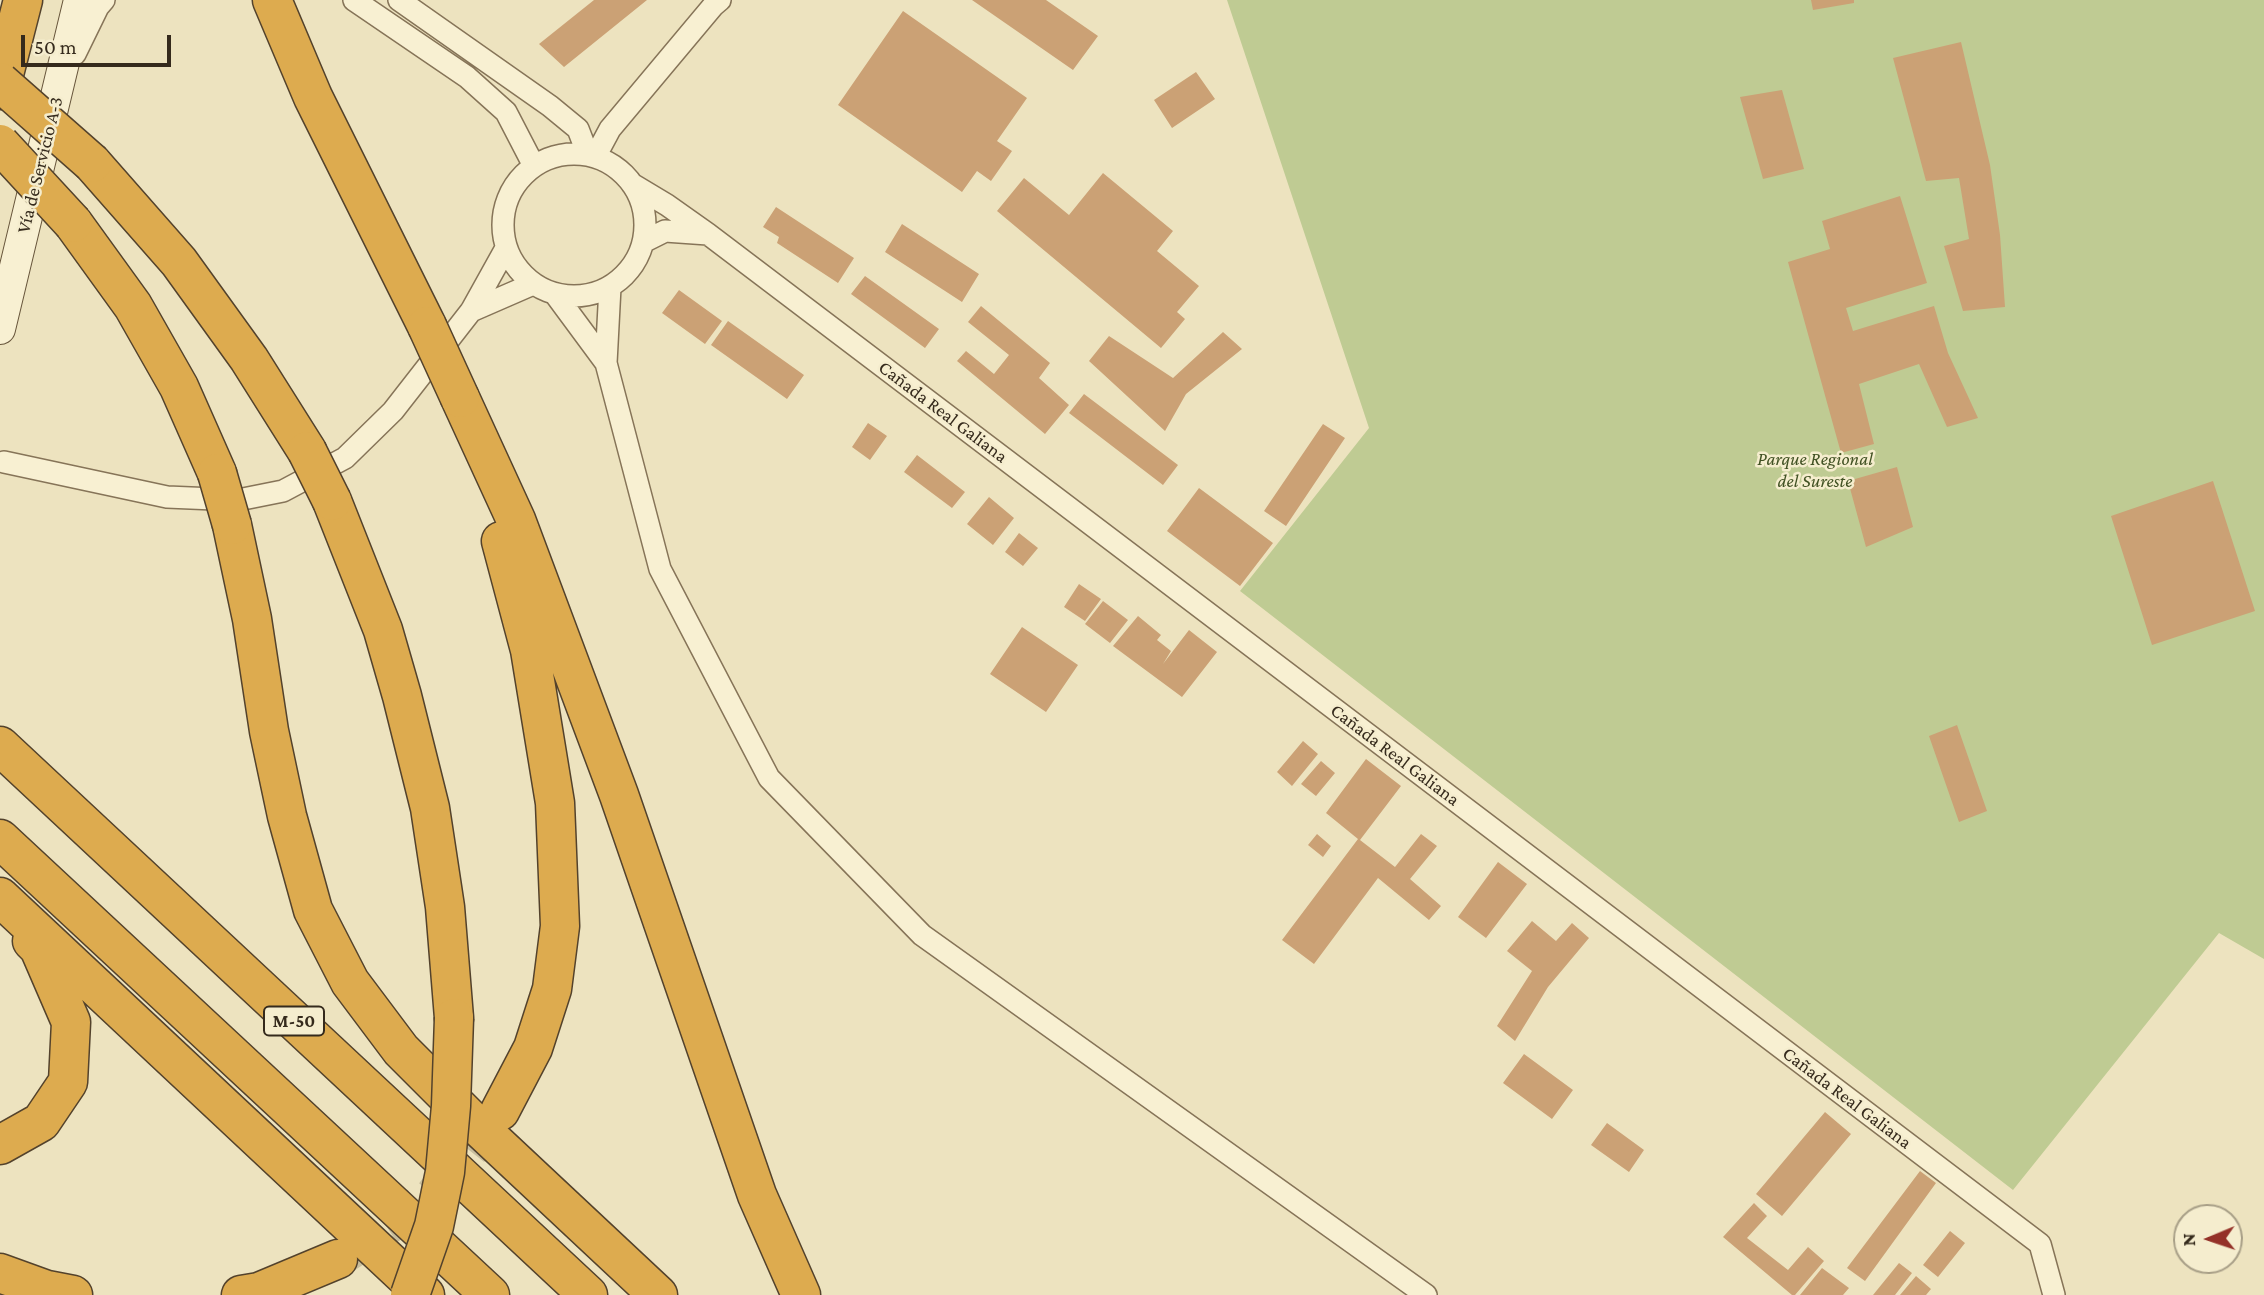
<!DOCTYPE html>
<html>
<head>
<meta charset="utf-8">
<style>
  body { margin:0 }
  #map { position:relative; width:2264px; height:1295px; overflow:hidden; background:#ede3bf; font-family:"Crimson Pro",serif }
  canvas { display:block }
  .north { position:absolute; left:2173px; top:1204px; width:70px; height:70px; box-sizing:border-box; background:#f5edce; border:2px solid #a89f87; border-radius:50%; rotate:268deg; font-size:19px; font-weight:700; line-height:28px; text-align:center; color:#352a1c }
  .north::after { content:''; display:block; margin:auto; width:24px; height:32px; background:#943128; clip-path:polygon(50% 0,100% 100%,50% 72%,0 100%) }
  .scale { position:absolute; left:21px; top:35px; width:150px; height:32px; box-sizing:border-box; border:4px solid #352a1c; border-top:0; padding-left:9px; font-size:21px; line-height:24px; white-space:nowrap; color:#352a1c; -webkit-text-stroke:5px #f5edce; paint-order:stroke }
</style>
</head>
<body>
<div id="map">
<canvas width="2264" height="1295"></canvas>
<div class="north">N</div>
<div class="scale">50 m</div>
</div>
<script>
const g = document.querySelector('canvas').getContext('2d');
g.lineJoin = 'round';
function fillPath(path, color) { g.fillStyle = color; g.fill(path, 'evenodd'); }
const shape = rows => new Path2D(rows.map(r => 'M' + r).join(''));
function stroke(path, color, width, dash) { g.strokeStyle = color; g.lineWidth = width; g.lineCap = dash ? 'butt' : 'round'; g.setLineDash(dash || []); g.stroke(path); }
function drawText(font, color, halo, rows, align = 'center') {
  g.font = font + ' "Crimson Pro",serif'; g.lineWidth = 5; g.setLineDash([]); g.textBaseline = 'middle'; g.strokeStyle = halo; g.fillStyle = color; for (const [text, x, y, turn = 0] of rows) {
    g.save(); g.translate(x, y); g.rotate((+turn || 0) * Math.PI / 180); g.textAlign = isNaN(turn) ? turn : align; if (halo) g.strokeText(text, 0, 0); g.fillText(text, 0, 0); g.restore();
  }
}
fillPath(shape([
  [1227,0,2264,0,2264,959,2219,933,2013,1190,1240,591,1369,428]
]), '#bfcb93');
fillPath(shape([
  [594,0,647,0,564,67,539,44],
  [972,0,1046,0,1098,36,1073,70],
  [1811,0,1854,0,1854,3,1813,10],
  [903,11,1027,98,997,141,1012,151,991,181,977,171,962,192,838,105],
  [1961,42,1990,165,2000,235,2005,307,1963,311,1944,246,1969,239,1959,178,1926,181,1893,58],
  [1196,72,1215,99,1172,128,1154,100],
  [1782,90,1804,169,1763,179,1740,97],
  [1103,173,1173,231,1157,251,1199,286,1177,312,1185,319,1161,348,997,211,1024,178,1069,215],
  [1900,196,1927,283,1846,308,1853,331,1934,306,1948,353,1978,418,1947,427,1919,364,1859,384,1874,444,1841,453,1788,262,1830,249,1822,221],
  [776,207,854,258,838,283,777,243,779,237,763,227],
  [902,224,979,274,962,302,885,252],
  [865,276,939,329,925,348,851,294],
  [679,290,722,321,705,344,662,313],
  [981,306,1050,363,1039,378,1069,405,1045,434,957,361,966,351,994,374,1009,355,968,322],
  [728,321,804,375,787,399,711,345],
  [1223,332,1242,349,1186,394,1165,431,1089,361,1109,336,1173,378],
  [1084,394,1178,465,1163,485,1069,413],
  [868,423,887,436,870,460,852,447],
  [1323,424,1345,438,1286,526,1264,511],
  [917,455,965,492,952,508,904,472],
  [1897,467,1913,527,1866,547,1848,481],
  [2213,481,2255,611,2152,645,2111,516],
  [1199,488,1273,543,1240,586,1167,531],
  [989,497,1014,518,993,545,967,524],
  [1019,533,1038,548,1023,566,1005,552],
  [1079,584,1101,599,1085,621,1064,607],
  [1103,601,1128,620,1110,643,1085,624],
  [1138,616,1161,635,1157,640,1171,651,1163,664,1189,630,1217,652,1182,697,1113,646],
  [1022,627,1078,665,1046,712,990,674],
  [1957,725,1987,811,1959,822,1929,736],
  [1303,741,1318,754,1292,786,1277,772],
  [1366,759,1401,786,1360,840,1395,867,1421,834,1437,846,1410,879,1441,906,1429,920,1378,878,1314,964,1282,940,1358,839,1326,813],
  [1321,761,1335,773,1316,796,1301,784],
  [1317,834,1331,846,1323,857,1308,845],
  [1498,862,1527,884,1486,938,1458,917],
  [1532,921,1556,941,1572,923,1589,938,1548,987,1515,1041,1497,1026,1532,971,1507,951],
  [1524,1054,1573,1090,1552,1119,1503,1083],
  [1825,1112,1851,1134,1782,1216,1756,1194],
  [1607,1123,1644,1150,1629,1172,1591,1145],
  [1920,1171,1936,1183,1865,1281,1847,1268],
  [1754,1203,1767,1216,1747,1238,1788,1270,1808,1247,1824,1261,1795,1295,1792,1295,1723,1237],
  [1950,1231,1965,1243,1938,1277,1923,1265],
  [1899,1263,1912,1273,1895,1295,1873,1295],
  [1822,1268,1849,1288,1843,1295,1800,1295],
  [1916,1276,1931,1289,1926,1295,1900,1295]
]), '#cba175');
stroke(shape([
  [339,1258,434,1195,500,1111]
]), '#c8be9e', 38, [38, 19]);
const minor = shape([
  [354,0,467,77,506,112,534,166],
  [399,0,550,106,578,129,588,155],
  [75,54,98,7,104,0],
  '503 225a71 71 0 1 1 142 0a71 71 0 1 1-142 0Z',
  [595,157,610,129,713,6,720,0],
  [632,184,667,205,708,234,2040,1244,2054,1295],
  [643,242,665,231,708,234],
  [610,287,606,363,660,569,769,778,922,935,1426,1295],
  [555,294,606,363],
  [471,311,533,284],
  [4,462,167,497,238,500,283,491,345,458,393,411,471,311,506,248]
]);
const secondary = shape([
  [0,329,79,0]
]);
const motorway = shape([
  [272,0,313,97,427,326],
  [0,90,23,0],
  [92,163,179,262,249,359,307,451],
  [73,223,133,306,179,387,217,473],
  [460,398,516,520,619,795,757,1195,801,1295],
  [332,501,383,630,402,696,430,808,445,907,454,1018],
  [232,525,252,619,269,731,287,816,313,910,350,982,401,1050,470,1119,658,1295],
  [0,746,588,1295],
  [0,839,490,1295],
  [0,897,425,1295],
  [500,1111,533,1048,552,989,560,926,555,803,530,650,501,541],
  [0,1145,41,1122,68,1082,71,1022,39,948,32,941],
  [0,1273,47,1290,73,1295],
  [241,1295,259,1292,338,1259]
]);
stroke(minor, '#867458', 24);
stroke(secondary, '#67553b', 32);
stroke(motorway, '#53422c', 41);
stroke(minor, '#f8f0d2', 21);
stroke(secondary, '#f8f0d2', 30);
stroke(motorway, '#ddab4f', 38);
const motorwayBridge = shape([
  [0,82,92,163],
  [0,144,73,223],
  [427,326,460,398],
  [307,451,332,501],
  [217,473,232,525],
  [410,1295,434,1226,445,1172,451,1106,454,1018]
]);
stroke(motorwayBridge, '#53422c', 41, []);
stroke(motorwayBridge, '#ddab4f', 38);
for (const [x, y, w] of [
  [294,1021,60]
]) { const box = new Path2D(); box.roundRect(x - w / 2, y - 14.5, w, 29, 5); g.fillStyle = '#f5edce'; g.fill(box); stroke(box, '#352a1c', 2); }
drawText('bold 18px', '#352a1c', null, [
  ["M-50",294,1021]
]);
drawText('19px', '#352a1c', '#f5edce', [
  ["Vía de Servicio A-3",40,165,-76],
  ["Cañada Real Galiana",943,412,37],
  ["Cañada Real Galiana",1395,755,37],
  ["Cañada Real Galiana",1847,1098,37]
]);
drawText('italic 19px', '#415123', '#f5edce', [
  ["Parque Regional",1815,459],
  ["del Sureste",1815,481]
]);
</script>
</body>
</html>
